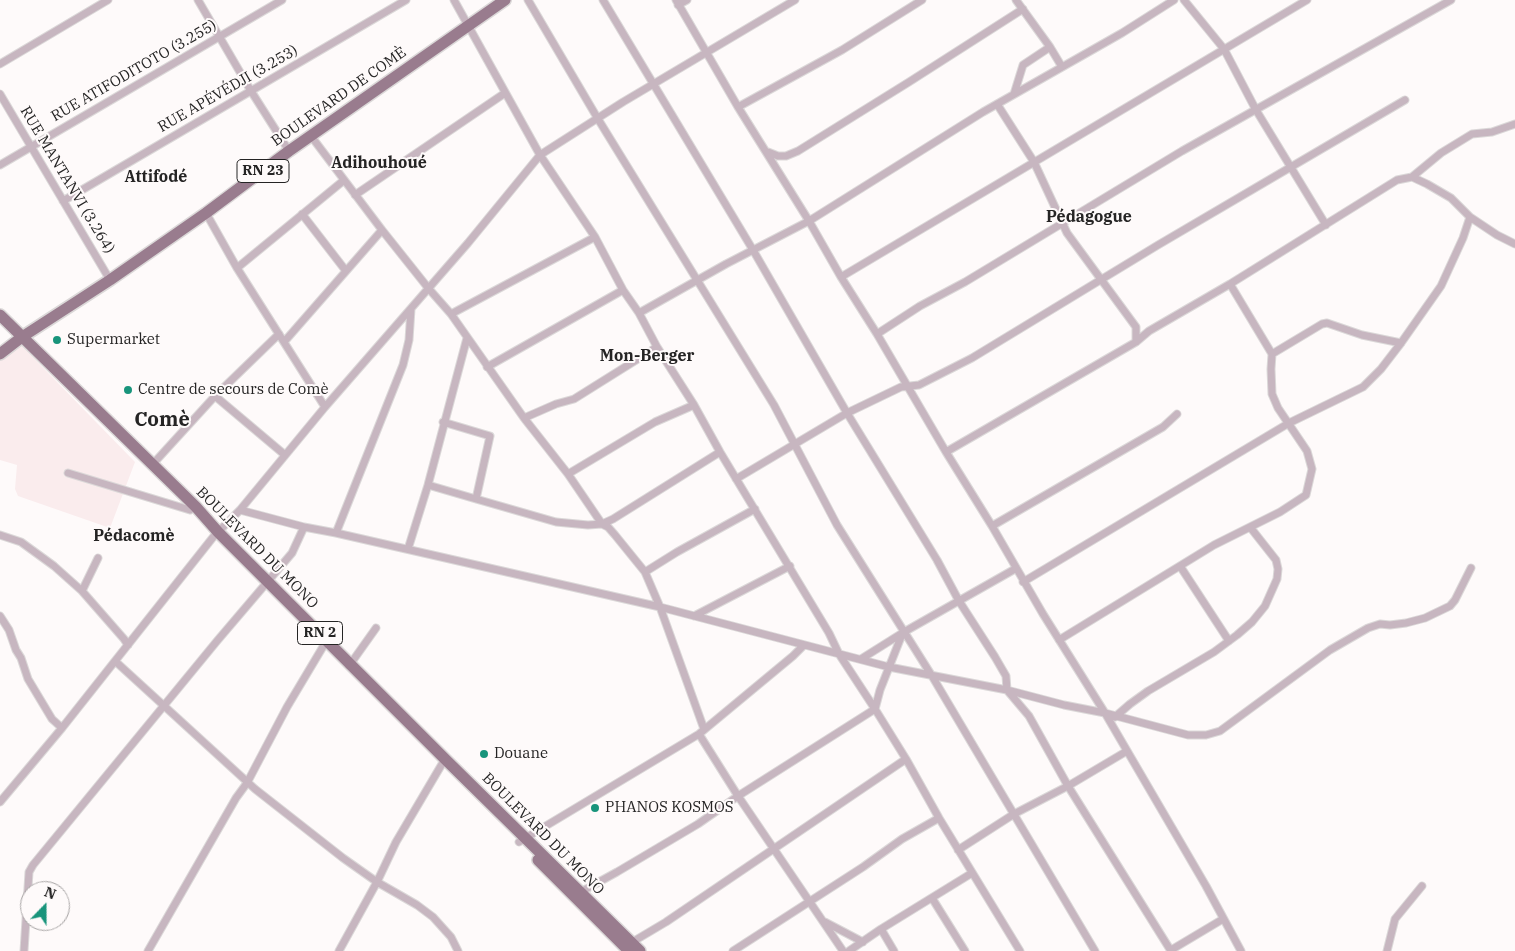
<!DOCTYPE html>
<html>
<head>
<meta charset="utf-8">
<style>
  body { margin:0 }
  #map { position:relative; width:1515px; height:951px; overflow:hidden; background:#fefafa; font-family:"IBM Plex Serif",serif }
  canvas { display:block }
  .north { position:absolute; left:20px; top:881px; width:50px; height:50px; box-sizing:border-box; background:#fefafa; border:1px solid #a7a4a4; border-radius:50%; rotate:22deg; font-size:14px; font-weight:700; line-height:20px; text-align:center; color:#252424 }
  .north::after { content:''; display:block; margin:auto; width:18px; height:22px; background:#18947b; clip-path:polygon(50% 0,100% 100%,50% 72%,0 100%) }
</style>
</head>
<body>
<div id="map">
<canvas width="1515" height="951"></canvas>
<div class="north">N</div>
</div>
<script>
const g = document.querySelector('canvas').getContext('2d');
g.lineJoin = 'round';
function fillPath(path, color) { g.fillStyle = color; g.fill(path, 'evenodd'); }
const shape = rows => new Path2D(rows.map(r => 'M' + r).join(''));
function stroke(path, color, width, dash) { g.strokeStyle = color; g.lineWidth = width; g.lineCap = dash ? 'butt' : 'round'; g.setLineDash(dash || []); g.stroke(path); }
function drawText(font, color, halo, rows, align = 'center') {
  g.font = font + ' "IBM Plex Serif",serif'; g.lineWidth = 4; g.setLineDash([]); g.textBaseline = 'middle'; g.strokeStyle = halo; g.fillStyle = color; for (const [text, x, y, turn = 0] of rows) {
    g.save(); g.translate(x, y); g.rotate((+turn || 0) * Math.PI / 180); g.textAlign = isNaN(turn) ? turn : align; if (halo) g.strokeText(text, 0, 0); g.fillText(text, 0, 0); g.restore();
  }
}
fillPath(shape([
  [19,343,135,462,110,528,18,496,15,489,17,465,0,460,0,357]
]), '#faeced');
const minor = shape([
  [198,0,251,91,289,151],
  [454,0,540,155,595,237,623,290,639,313,657,347,694,405,720,452,829,633,839,654,875,709],
  [528,0,598,119,774,405,837,525,932,676,1095,951],
  [603,0,753,250,847,413,937,560,959,601,995,657,1006,676,1007,690,1029,716,1068,786,1171,951],
  [676,0,738,107,809,221,841,277,877,334,946,452,992,526,1043,614,1105,713,1206,886,1241,951],
  [1184,0,1224,49,1256,110,1326,225],
  [678,5,687,0],
  [1050,47,1062,67],
  [0,64,108,0],
  [0,94,110,280],
  [1014,94,1023,65,1050,47,1016,0],
  [997,104,1034,162,1067,233,1136,327,1136,342],
  [738,107,842,50,922,0],
  [311,136,382,230,429,289,451,314,524,418,568,474,602,524,608,527,615,535,645,572,660,607,704,729],
  [768,152,778,156,786,156,798,151,909,82,1023,9],
  [0,165,282,0],
  [1412,177,1427,184,1451,198,1470,217,1497,235,1515,244],
  [355,195,505,93],
  [63,201,406,0],
  [206,213,237,268,325,407],
  [302,214,346,271],
  [237,268,343,181],
  [841,277,1307,0],
  [639,313,726,264,809,221,983,112,1122,33,1174,0],
  [451,314,595,237],
  [877,334,920,306,965,282,1182,151,1451,0],
  [284,342,382,230],
  [1272,354,1322,324,1327,323,1362,335,1401,343],
  [487,367,623,290],
  [215,396,285,455],
  [524,418,556,404,574,399,657,347],
  [946,452,1136,342,1149,331,1230,284,1397,180,1412,177,1441,153,1472,134,1492,132,1515,124],
  [152,465,215,396,279,334],
  [68,473,190,510],
  [568,474,655,422,694,405],
  [736,479,847,413,901,387,919,385,972,358,1158,245,1405,100],
  [428,485,476,499,490,436,443,422],
  [476,499,556,522,588,525,602,524,613,519,720,452],
  [240,510,304,527,336,533,660,607,889,667,1007,690,1064,705,1105,713,1188,735,1206,735,1220,731,1330,650,1368,628,1380,624,1390,625,1406,623,1425,618,1450,606,1455,600,1471,568],
  [992,526,1163,427,1177,414],
  [336,533,403,365,409,340,411,309],
  [0,535,21,542,54,566,82,591,124,639,128,645],
  [408,549,428,485,467,338],
  [1180,566,1229,641],
  [645,572,677,552,755,509],
  [1023,582,1289,423,1363,387,1381,369,1401,343,1441,286,1463,238,1470,217],
  [82,591,98,558],
  [0,616,9,630,16,650,21,658,28,679,52,719,62,728],
  [694,616,790,566],
  [1059,640,1214,545,1280,512,1306,495,1312,469,1307,451,1278,408,1272,394,1271,369,1272,354,1230,284],
  [861,659,904,632,1015,569],
  [115,661,255,789,343,858,377,882,417,905,433,917,451,937,458,951],
  [349,666,376,628],
  [875,709,880,690,903,632],
  [1115,717,1130,704,1148,691,1214,652,1237,635,1252,622,1265,606,1277,579,1278,569,1276,560,1250,527],
  [0,802,62,728,214,536,240,510,325,407,468,243,540,155,623,102,795,0],
  [519,842,699,734,793,656,804,645],
  [958,850,1014,814,1068,786,1127,751],
  [577,894,617,872,698,824,738,796,699,734],
  [932,898,965,951],
  [825,922,863,942],
  [881,929,894,951],
  [629,944,666,922,906,759],
  [1171,950,1223,919],
  [24,951,29,872,33,865,217,641,292,553,304,527],
  [148,951,236,798,247,783,287,707,324,645],
  [339,951,377,882,396,842,442,764],
  [733,951,863,867,902,839,939,818],
  [843,951,738,796,875,709,906,759,939,818,1020,951],
  [849,951,881,929,972,873],
  [1387,951,1395,919,1422,886]
]);
const primary = shape([
  [0,315,196,507,218,532,445,759,640,951],
  [0,354,22,337,110,280,206,213,289,151,505,0],
  [538,860,629,951]
]);
stroke(minor, '#dbd8d8', 9);
stroke(primary, '#dbd8d8', 14);
stroke(minor, '#c7b6c0', 7);
stroke(primary, '#997c8e', 11);
for (const [x, y, r, color] of [
  [57,340,5,"#18947b"],
  [128,390,5,"#18947b"],
  [484,754,5,"#18947b"],
  [595,808,5,"#18947b"]
]) { const dot = new Path2D(); dot.arc(x, y, r, 0, 2 * Math.PI); g.fillStyle = color; g.fill(dot); stroke(dot, '#fefafa', 2); }
for (const [x, y, w] of [
  [263,171,52],
  [320,633,45]
]) { const box = new Path2D(); box.roundRect(x - w / 2, y - 11.5, w, 23, 4); g.fillStyle = '#fefafa'; g.fill(box); stroke(box, '#252424', 1); }
drawText('bold 14px', '#252424', null, [
  ["RN 23",263,171],
  ["RN 2",320,633]
]);
drawText('15px', '#252424', '#fefafa', [
  ["RUE ATIFODITOTO (3.255)",134,71,-30],
  ["RUE APÉVÉDJI (3.253)",228,89,-30],
  ["BOULEVARD DE COMÈ",339,97,-35],
  ["RUE MANTANVI (3.264)",67,180,59],
  ["BOULEVARD DU MONO",257,548,45],
  ["BOULEVARD DU MONO",543,834,45]
]);
drawText('15px', '#252424', '#fefafa', [
  ["Supermarket",67,340],
  ["Centre de secours de Comè",138,390],
  ["Douane",494,754],
  ["PHANOS KOSMOS",605,808]
], 'left');
drawText('bold 16px', '#252424', '#fefafa', [
  ["Adihouhoué",379,163],
  ["Attifodé",156,177],
  ["Pédagogue",1089,217],
  ["Mon-Berger",647,356],
  ["Pédacomè",134,536]
]);
drawText('bold 20px', '#252424', '#fefafa', [
  ["Comè",162,420]
]);
</script>
</body>
</html>
